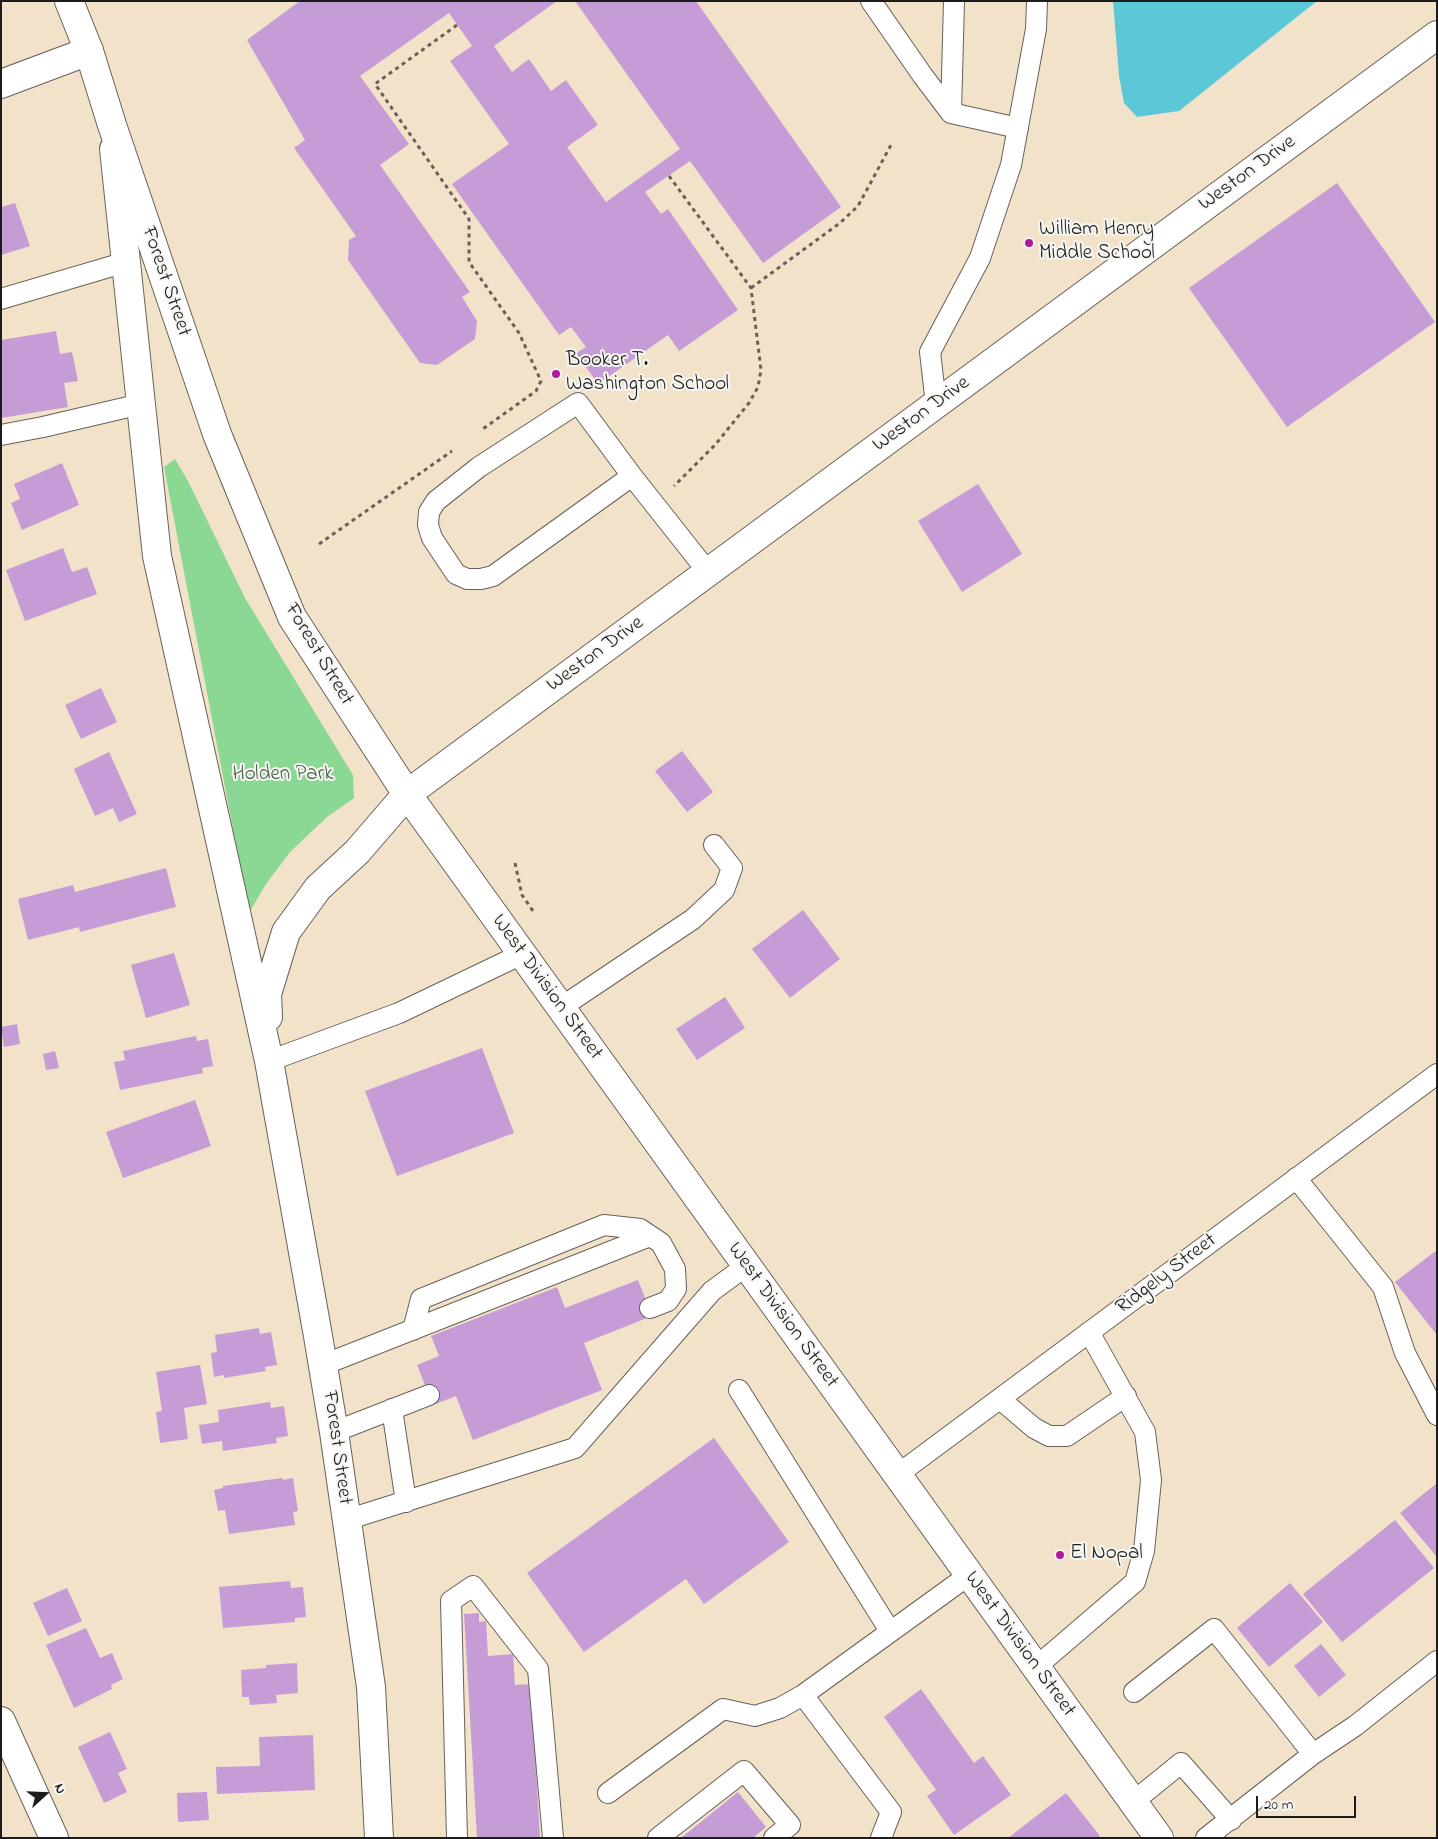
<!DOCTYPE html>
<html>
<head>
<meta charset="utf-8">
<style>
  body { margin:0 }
  #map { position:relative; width:1438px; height:1839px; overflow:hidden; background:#f3e2ca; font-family:"Indie Flower",sans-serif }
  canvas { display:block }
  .frame { position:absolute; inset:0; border:2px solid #1c1c1c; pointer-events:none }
  .north { position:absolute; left:20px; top:1769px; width:50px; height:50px; -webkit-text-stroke:4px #f6f6f2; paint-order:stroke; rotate:70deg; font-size:14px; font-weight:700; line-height:20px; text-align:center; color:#1c1c1c }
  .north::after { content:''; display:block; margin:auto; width:18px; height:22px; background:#1c1c1c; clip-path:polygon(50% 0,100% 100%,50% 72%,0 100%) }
  .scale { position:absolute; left:1256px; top:1796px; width:100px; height:22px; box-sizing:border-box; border:2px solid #1c1c1c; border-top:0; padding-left:6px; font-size:15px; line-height:18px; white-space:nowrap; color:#1c1c1c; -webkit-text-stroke:4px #f6f6f2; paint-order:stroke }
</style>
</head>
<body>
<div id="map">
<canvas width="1438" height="1839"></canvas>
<div class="frame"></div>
<div class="north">N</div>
<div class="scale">20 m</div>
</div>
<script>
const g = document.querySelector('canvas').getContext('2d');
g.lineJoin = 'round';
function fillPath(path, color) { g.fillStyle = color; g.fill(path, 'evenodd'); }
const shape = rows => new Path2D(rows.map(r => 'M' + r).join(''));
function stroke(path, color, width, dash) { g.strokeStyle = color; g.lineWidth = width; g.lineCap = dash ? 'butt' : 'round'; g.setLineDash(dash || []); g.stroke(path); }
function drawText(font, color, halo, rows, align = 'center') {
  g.font = font + ' "Indie Flower",sans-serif'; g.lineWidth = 4; g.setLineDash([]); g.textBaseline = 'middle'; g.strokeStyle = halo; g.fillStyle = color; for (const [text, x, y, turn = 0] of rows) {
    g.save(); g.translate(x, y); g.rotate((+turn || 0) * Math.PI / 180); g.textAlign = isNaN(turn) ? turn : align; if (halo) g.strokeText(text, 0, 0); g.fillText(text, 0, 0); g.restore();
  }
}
fillPath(shape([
  [175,459,188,481,245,598,353,775,354,798,327,817,291,851,266,884,249,913,164,467]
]), '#8bd794');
fillPath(shape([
  [1113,1,1317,1,1179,111,1137,117,1124,103,1119,76]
]), '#5cc7d7');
fillPath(shape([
  [300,1,557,1,494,46,512,72,529,59,551,91,566,80,598,125,567,147,606,202,680,149,575,1,696,1,841,207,763,263,690,161,645,192,661,214,668,209,738,310,679,351,668,335,598,384,576,353,586,347,571,327,559,335,452,184,509,144,450,61,472,46,449,13,360,76,409,144,380,165,470,292,462,297,477,321,475,339,437,365,420,363,348,260,349,240,356,236,294,148,305,140,247,40],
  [1337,183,1435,322,1287,427,1189,288],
  [15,203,30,246,1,255,1,207],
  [56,331,60,354,72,352,78,381,64,383,68,407,1,418,1,340],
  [62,463,79,505,22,530,11,503,20,499,14,484],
  [978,484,1022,554,962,592,918,521],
  [63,548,72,572,87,567,97,594,25,621,6,570],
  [101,688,117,722,81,739,65,705],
  [682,751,713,792,687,812,655,771],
  [109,752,137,814,119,822,113,808,95,816,74,769],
  [166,868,176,907,80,932,79,927,28,940,18,899,73,885,75,892],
  [803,910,840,959,790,998,752,949],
  [174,953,190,1005,146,1018,131,965],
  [725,997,745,1028,697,1060,676,1029],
  [17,1024,20,1044,4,1047,1,1027],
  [196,1036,197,1041,208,1039,213,1066,202,1068,203,1073,120,1090,114,1062,125,1060,123,1051],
  [482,1048,514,1133,397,1176,365,1091],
  [55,1051,59,1068,46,1070,43,1054],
  [195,1100,211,1146,123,1178,106,1132],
  [1437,1250,1437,1335,1395,1282],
  [638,1280,652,1316,584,1343,602,1390,473,1440,456,1396,433,1405,417,1365,439,1356,431,1336,557,1287,565,1308],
  [259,1328,260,1334,271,1332,277,1365,265,1367,266,1371,224,1378,224,1375,214,1377,211,1353,217,1352,215,1335],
  [200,1365,207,1404,184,1408,188,1439,160,1443,156,1412,162,1411,156,1372],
  [270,1402,271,1408,284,1406,288,1436,276,1438,277,1443,223,1451,222,1441,202,1444,199,1425,219,1422,218,1410],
  [714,1438,789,1542,704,1604,686,1579,584,1652,527,1573],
  [282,1478,283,1480,293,1478,298,1511,293,1512,295,1525,229,1534,225,1510,218,1511,214,1490,223,1488,223,1486],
  [1437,1483,1437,1557,1400,1513],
  [1395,1520,1434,1568,1342,1642,1303,1594],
  [290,1581,291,1588,303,1587,306,1617,295,1618,295,1622,223,1628,219,1587],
  [1290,1583,1323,1622,1269,1667,1237,1628],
  [67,1588,82,1621,48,1636,33,1603],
  [479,1613,479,1622,486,1621,488,1656,513,1654,515,1685,531,1684,540,1838,477,1838,464,1614],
  [86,1628,100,1658,112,1653,123,1679,111,1685,112,1689,74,1708,46,1645],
  [1321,1644,1346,1675,1319,1697,1294,1666],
  [297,1663,298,1693,276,1695,277,1703,250,1705,249,1697,242,1697,241,1670,266,1668,266,1665],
  [921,1689,974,1763,983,1756,1011,1795,954,1835,927,1796,936,1790,884,1717],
  [110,1732,127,1769,118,1773,127,1792,104,1803,78,1747],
  [313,1735,315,1790,217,1794,216,1767,260,1766,259,1737],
  [207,1792,209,1820,178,1822,177,1793],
  [738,1792,766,1827,753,1838,681,1838],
  [1066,1793,1100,1836,1098,1838,1008,1838]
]), '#c59cd6');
const lane = shape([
  [871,1,923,76,951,113,1018,128],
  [951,113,954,1],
  [1,299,126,262],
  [936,404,930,352,980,258,1011,165,1036,29,1037,1],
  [1,435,43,427,141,404],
  [632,476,493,576,481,579,467,579,456,574,432,538,428,525,429,512,436,501,479,467,578,403,632,476,708,572],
  [560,1008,693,919,724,890,732,868,714,845],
  [269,1061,399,1013,522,954],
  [1296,1178,1383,1287,1405,1353,1437,1415],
  [413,1330,421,1299,604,1225,640,1229,661,1243,675,1269,676,1289,668,1301,650,1308],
  [323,1365,650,1236],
  [739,1390,890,1631],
  [1000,1399,1034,1428,1049,1436,1067,1436,1126,1396],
  [392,1409,406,1502],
  [334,1432,429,1395],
  [897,1475,1437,1074],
  [346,1520,575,1448,712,1291,746,1266],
  [1036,1667,1135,1582,1144,1551,1151,1480,1145,1432,1089,1332],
  [1134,1692,1214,1629,1313,1754,1206,1838],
  [803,1695,891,1812,881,1838],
  [1313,1754,1355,1726,1437,1661],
  [608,1793,723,1709,755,1716,780,1708,803,1695,969,1575],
  [1133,1802,1181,1763,1231,1820],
  [457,1838,451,1601,473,1586,538,1669,553,1838],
  [658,1838,744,1771,790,1825,774,1838]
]);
const street = shape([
  [1,84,89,51],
  [407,794,1437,35],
  [1,1721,54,1838]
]);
const secondary = shape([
  [114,149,157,556,269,1061,318,1336,334,1432,371,1687,379,1838],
  [268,1017,267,994,286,932,318,888,357,852,407,794]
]);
const highway = shape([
  [69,1,89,51,112,125,217,434,292,617,407,794,1159,1838]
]);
stroke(lane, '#676159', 22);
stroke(street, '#676159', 30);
stroke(secondary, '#676159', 30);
stroke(highway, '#676159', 30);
stroke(shape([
  [457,25,375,84,469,219,469,262,519,333,541,381,536,391,480,431],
  [669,176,751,288,761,370,758,387,749,403,715,445,674,486],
  [751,288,840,223,858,206,891,145],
  [319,544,452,451],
  [515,863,522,895,533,911]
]), '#676159', 3, [4, 4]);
stroke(lane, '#fff', 20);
stroke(street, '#fff', 28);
stroke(secondary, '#fff', 28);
stroke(highway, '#fff', 28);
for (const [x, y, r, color] of [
  [1029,243,5,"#b5179e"],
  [556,374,5,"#b5179e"],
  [1060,1555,5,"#b5179e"]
]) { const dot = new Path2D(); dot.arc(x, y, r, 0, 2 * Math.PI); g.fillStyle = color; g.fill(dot); stroke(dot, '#f6f6f2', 2); }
drawText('21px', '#1c1c1c', '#f6f6f2', [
  ["Weston Drive",1248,174,-36],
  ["Forest Street",165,282,71],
  ["Weston Drive",922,415,-36],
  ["Forest Street",318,655,59],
  ["Weston Drive",596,655,-36],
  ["West Division Street",546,988,54],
  ["Ridgely Street",1167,1275,-37],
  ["West Division Street",782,1316,54],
  ["Forest Street",336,1448,82],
  ["West Division Street",1019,1645,54]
]);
drawText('21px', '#1c1c1c', '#f6f6f2', [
  ["William Henry",1039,231],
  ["Middle School",1039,255],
  ["Booker T.",566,362],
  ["Washington School",566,386],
  ["El Nopal",1070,1555]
], 'left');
drawText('21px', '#435d46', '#f6f6f2', [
  ["Holden Park",283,776]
]);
</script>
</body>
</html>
